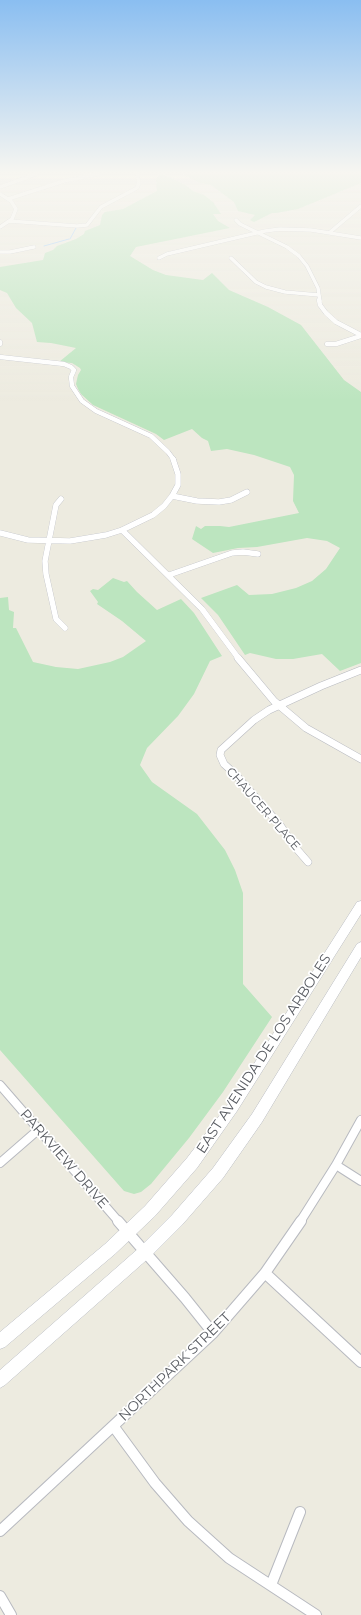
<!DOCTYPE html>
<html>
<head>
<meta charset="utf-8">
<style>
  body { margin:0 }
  canvas { display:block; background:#edebe0 }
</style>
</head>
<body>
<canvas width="361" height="1615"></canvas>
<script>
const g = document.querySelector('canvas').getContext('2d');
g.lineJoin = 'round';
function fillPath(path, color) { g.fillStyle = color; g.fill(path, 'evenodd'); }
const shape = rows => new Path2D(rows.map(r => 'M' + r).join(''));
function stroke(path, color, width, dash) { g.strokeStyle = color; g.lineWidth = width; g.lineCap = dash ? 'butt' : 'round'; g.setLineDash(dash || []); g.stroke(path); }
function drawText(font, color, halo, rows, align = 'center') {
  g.font = font + ' Montserrat,sans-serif'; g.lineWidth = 3.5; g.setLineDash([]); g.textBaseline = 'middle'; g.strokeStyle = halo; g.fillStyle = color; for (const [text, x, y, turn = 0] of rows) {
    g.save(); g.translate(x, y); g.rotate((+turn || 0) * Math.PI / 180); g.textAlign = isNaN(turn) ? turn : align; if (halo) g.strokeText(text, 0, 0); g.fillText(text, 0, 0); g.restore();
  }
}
fillPath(shape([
  [159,174,163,174,184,184,193,191,204,195,213,202,221,214,213,214,218,221,230,228,136,247,130,256,153,270,166,275,203,280,212,273,229,290,268,307,301,325,344,380,361,392,361,663,340,671,322,654,293,659,276,659,250,653,245,655,218,615,201,598,237,585,249,595,272,594,296,588,312,581,326,569,340,548,327,541,307,538,257,547,238,548,213,553,192,539,196,526,201,529,205,526,220,526,229,527,299,513,293,501,294,475,290,467,254,455,227,449,211,451,208,441,202,438,192,429,164,440,156,434,93,405,81,394,78,389,76,384,78,375,81,370,80,368,72,363,59,362,76,348,51,343,37,342,32,323,16,308,7,293,0,290,0,267,43,260,45,253,53,250,57,246,76,239,84,234,85,231,100,225,102,215,105,212,123,209,157,191,156,180],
  [183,174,361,174,361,183,298,209,276,213,272,213,254,222,250,220,255,215,238,211,234,202,211,185,200,183],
  [113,578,124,582,127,581,137,592,157,610,181,599,194,613,222,656,210,661,194,694,178,716,147,748,140,765,152,782,197,814,225,850,235,870,243,893,243,984,272,1017,223,1092,189,1138,151,1184,141,1192,134,1194,124,1191,0,1050,0,598,8,597,9,610,14,612,13,628,16,628,33,662,56,667,78,669,110,662,123,657,146,641,122,621,97,604,98,602,90,591,93,589,98,590]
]), '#bce5bf');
stroke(shape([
  [70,239,76,228],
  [44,246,69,239]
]), '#9ecdff', 1);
const minorFar5 = shape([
  [0,187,36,174],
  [0,194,11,201,16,209,12,219,0,227],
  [8,199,64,181,99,174],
  [236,220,240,224,287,247,299,256,307,266,318,288,320,301],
  [9,221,77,226,87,225,101,207,137,188,139,183,137,174],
  [329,233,361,206],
  [0,252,10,252,34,247],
  [159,258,167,254,265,231,280,229,311,230,361,238],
  [231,258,256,282,266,287,285,292,319,295]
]);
const minorFar4 = shape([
  [319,300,320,305,326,313,336,322,361,335],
  [0,342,0,344],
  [327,344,336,344,361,336],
  [0,357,64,364,71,367,74,370,71,377,72,386,82,401,96,411,151,436,168,452,174,460]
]);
const minorFar3 = shape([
  [172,496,197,501,219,502,231,500,247,492],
  [61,499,56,505,45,561,46,574,56,619,65,628],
  [122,530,202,609,239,659],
  [0,533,28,540,70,541,106,535,122,530,153,515,164,506,172,496,178,485,178,474,173,459],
  [169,575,232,553,243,552,258,554]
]);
const minorFar2 = shape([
  [238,658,274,701,306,728,361,759],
  [308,862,295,847,280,825,235,774,224,764,220,755,221,750,254,720,269,710,321,686,361,670]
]);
const minorFar1 = shape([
  [0,1085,119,1222],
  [0,1163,38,1130],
  [336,1165,361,1181],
  [300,1222,336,1165,361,1120]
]);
const minor = shape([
  [118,1221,185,1298,213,1333],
  [265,1273,361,1362],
  [114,1427,155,1483,188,1521,229,1558,316,1615],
  [0,1531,213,1333,265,1273,301,1221],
  [271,1585,300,1512],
  [0,1596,11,1615]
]);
const secondary = shape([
  [361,901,361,914,237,1111,197,1168,155,1216,115,1254,5,1347,0,1349,0,1332,105,1244,145,1206,187,1158,229,1103,357,902,361,901],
  [361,942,361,957,262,1122,223,1178,182,1225,150,1257,5,1385,0,1388,0,1370,140,1247,172,1215,213,1168,252,1114,357,944,361,942]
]);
stroke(minorFar5, '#b8bac0', 4);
stroke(minorFar4, '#b8bac0', 5);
stroke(minorFar3, '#b8bac0', 6);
stroke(minorFar2, '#b8bac0', 8);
stroke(minorFar1, '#b8bac0', 10);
stroke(minor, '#b8bac0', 12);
stroke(secondary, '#b9bcc3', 1);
stroke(minorFar5, '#fff', 3.5);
stroke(minorFar4, '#fff', 4.5);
stroke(minorFar3, '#fff', 5.5);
stroke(minorFar2, '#fff', 7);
stroke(minorFar1, '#fff', 8);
stroke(minor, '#fff', 10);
fillPath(secondary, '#fff');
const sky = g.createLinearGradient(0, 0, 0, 401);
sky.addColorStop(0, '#8abef1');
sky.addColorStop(0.43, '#f7f6f1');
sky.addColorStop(1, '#f7f6f100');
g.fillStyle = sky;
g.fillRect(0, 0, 361, 401);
drawText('12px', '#595c62', '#fff', [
  ["CHAUCER PLACE",263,809,49]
]);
drawText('14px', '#595c62', '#fff', [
  ["EAST AVENIDA DE LOS ARBOLES",264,1054,-57],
  ["PARKVIEW DRIVE",64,1159,49],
  ["NORTHPARK STREET",175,1367,-44]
]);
</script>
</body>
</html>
